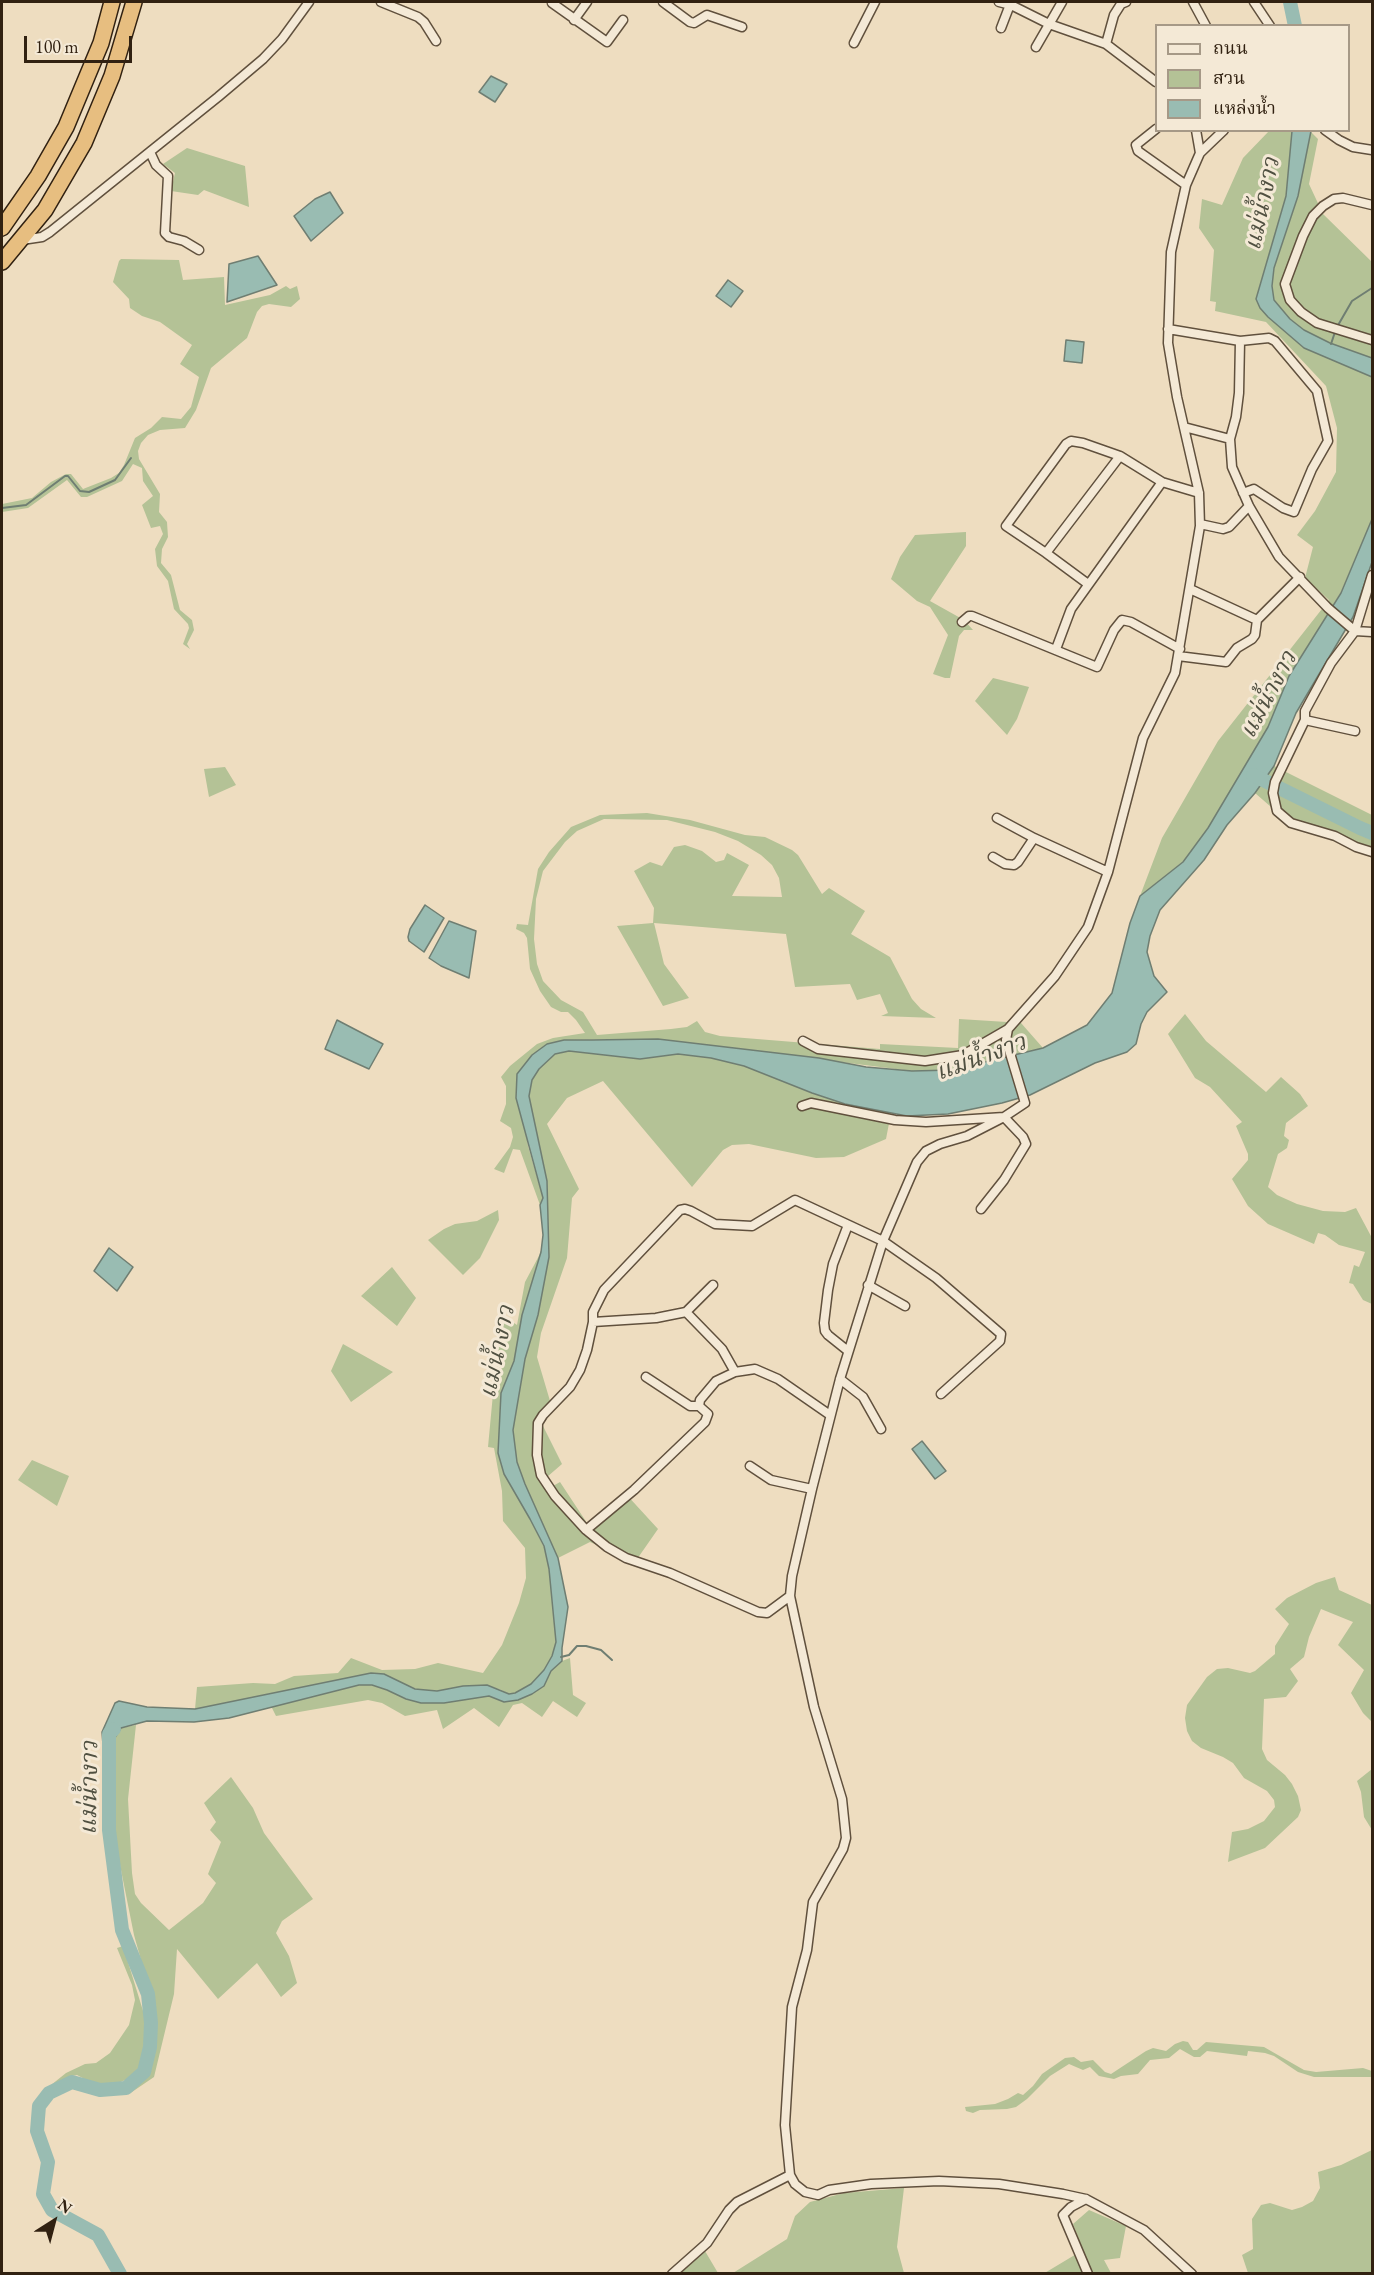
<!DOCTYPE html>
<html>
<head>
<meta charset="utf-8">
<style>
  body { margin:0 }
  #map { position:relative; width:1374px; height:2275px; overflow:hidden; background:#eeddc0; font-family:"EB Garamond","Noto Serif Thai",serif }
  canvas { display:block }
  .frame { position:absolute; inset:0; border:3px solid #312111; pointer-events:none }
  .legend { position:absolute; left:1155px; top:24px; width:195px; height:108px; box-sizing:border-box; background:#f4e9d6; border:2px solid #a69987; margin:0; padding:8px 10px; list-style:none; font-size:18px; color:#312111 }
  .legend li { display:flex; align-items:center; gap:12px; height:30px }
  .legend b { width:30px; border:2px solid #a69987 }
  .north { position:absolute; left:24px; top:2191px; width:60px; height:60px; -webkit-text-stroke:4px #f4e9d6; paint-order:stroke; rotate:36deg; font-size:16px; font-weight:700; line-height:24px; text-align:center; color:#312111 }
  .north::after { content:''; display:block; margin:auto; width:21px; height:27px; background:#312111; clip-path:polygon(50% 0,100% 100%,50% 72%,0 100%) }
  .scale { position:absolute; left:24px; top:36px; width:108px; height:27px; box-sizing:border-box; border:3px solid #312111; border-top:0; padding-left:8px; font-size:18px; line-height:21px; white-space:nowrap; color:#312111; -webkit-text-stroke:4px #f4e9d6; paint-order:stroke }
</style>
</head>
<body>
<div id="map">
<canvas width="1374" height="2275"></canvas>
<div class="frame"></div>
<ul class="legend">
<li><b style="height:8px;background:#f4e9d6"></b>ถนน</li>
<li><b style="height:16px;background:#b4c296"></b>สวน</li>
<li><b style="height:16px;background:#99bcb2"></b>แหล่งน้ำ</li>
</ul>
<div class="north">N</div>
<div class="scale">100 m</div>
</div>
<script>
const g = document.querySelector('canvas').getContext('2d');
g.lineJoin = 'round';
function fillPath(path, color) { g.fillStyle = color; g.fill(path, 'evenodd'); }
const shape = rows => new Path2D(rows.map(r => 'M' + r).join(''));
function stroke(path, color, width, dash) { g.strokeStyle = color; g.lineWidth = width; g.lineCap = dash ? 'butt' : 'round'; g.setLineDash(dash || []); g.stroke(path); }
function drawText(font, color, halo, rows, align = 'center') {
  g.font = font + ' "EB Garamond","Noto Serif Thai",serif'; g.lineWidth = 6; g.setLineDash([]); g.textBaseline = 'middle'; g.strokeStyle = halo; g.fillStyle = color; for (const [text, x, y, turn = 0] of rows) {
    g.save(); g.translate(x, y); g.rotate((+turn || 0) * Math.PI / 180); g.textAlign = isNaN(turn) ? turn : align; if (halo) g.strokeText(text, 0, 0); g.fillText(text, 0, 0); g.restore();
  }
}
fillPath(shape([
  [1269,131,1292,131,1286,196,1261,283,1268,317,1304,348,1372,377,1372,519,1341,592,1289,676,1268,727,1208,828,1183,862,1140,896,1162,838,1218,741,1329,600,1305,578,1313,547,1297,535,1315,511,1336,472,1337,428,1326,386,1266,322,1215,311,1216,302,1210,301,1214,250,1199,228,1202,199,1222,205,1243,158],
  [1311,132,1318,139,1309,184,1323,214,1372,262,1372,358,1330,343,1304,330,1290,319,1274,300,1272,286,1274,268,1298,196],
  [187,148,245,166,249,207,204,190,198,195,171,191,175,173,163,164],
  [121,259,179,260,183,280,224,277,225,305,270,295,286,286,290,289,297,286,300,299,291,307,269,304,262,306,257,312,247,338,211,368,196,410,185,428,160,430,148,435,141,443,138,451,139,459,160,494,159,512,167,522,168,537,162,549,161,563,171,575,180,610,192,620,194,630,187,644,190,649,183,644,189,628,188,624,174,609,168,581,157,566,155,549,163,534,160,526,151,528,142,505,153,496,143,481,142,468,133,464,122,481,87,497,81,497,67,480,28,508,2,512,2,504,32,498,51,482,66,474,71,474,83,489,111,478,119,473,124,465,135,438,151,428,162,417,181,419,191,407,199,377,180,364,192,345,160,322,142,316,130,308,129,299,113,282,119,261],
  [966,532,966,546,930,601,964,620,973,630,964,630,959,636,950,678,945,678,933,674,948,635,930,607,917,601,891,579,900,557,915,535],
  [993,678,1029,687,1017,719,1007,735,975,701],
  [1274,766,1372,815,1372,855,1337,839,1294,827,1255,793],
  [225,767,236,785,209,797,204,769],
  [647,813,690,820,745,835,765,837,792,850,798,855,822,894,829,888,865,911,851,934,890,957,912,999,921,1009,936,1018,881,1016,888,1013,880,994,857,1000,850,984,795,987,786,934,654,923,664,964,689,998,663,1006,617,926,653,923,654,908,634,871,650,862,662,866,674,847,685,845,702,851,716,862,724,860,727,853,749,865,732,896,782,897,779,878,772,865,761,855,738,841,715,832,667,820,604,819,577,831,565,842,543,871,536,899,534,939,537,964,543,981,561,1000,583,1012,597,1035,671,1029,687,1027,697,1021,705,1032,720,1036,880,1049,880,1044,958,1048,959,1019,1007,1022,1014,1015,1043,1048,952,1070,912,1071,658,1039,564,1040,517,1074,528,1146,543,1198,540,1205,520,1150,513,1149,504,1173,494,1169,510,1147,513,1137,511,1128,500,1121,506,1104,506,1086,501,1077,510,1066,537,1044,553,1038,585,1033,576,1020,568,1012,561,1012,551,1007,540,991,530,969,527,938,524,933,516,929,517,924,528,925,538,869,549,852,571,827,600,815],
  [1185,1014,1206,1041,1266,1092,1281,1077,1300,1094,1308,1106,1286,1123,1284,1136,1289,1140,1287,1148,1278,1154,1268,1187,1277,1195,1297,1204,1323,1211,1345,1212,1356,1208,1372,1238,1372,1304,1363,1300,1353,1284,1349,1283,1354,1265,1359,1267,1365,1252,1339,1245,1325,1235,1318,1233,1314,1244,1268,1224,1248,1206,1232,1179,1248,1160,1248,1154,1236,1126,1242,1122,1210,1087,1195,1078,1168,1034],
  [569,1051,640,1059,678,1054,711,1058,744,1066,812,1093,845,1104,891,1113,886,1139,844,1157,816,1158,749,1144,732,1145,723,1150,692,1187,603,1081,567,1098,547,1124,579,1189,572,1198,567,1258,541,1333,537,1357,553,1411,542,1424,562,1464,547,1477,553,1486,560,1482,587,1523,625,1493,658,1529,635,1562,590,1542,558,1558,525,1484,517,1462,513,1430,517,1398,525,1359,538,1315,549,1257,547,1181,529,1096,532,1080,539,1069,555,1054],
  [498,1210,499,1220,480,1258,463,1275,428,1240,444,1229,455,1224,477,1221],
  [541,1252,522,1315,514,1361,501,1393,498,1453,504,1474,530,1519,544,1547,549,1569,556,1642,552,1656,544,1670,531,1684,515,1693,509,1694,499,1689,463,1686,438,1691,415,1689,384,1674,371,1673,195,1709,197,1687,253,1683,275,1684,294,1676,338,1673,351,1658,382,1670,415,1669,438,1663,483,1673,502,1645,519,1603,526,1578,525,1548,503,1521,502,1491,494,1448,488,1447,499,1330,505,1317,517,1325,525,1282],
  [392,1267,416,1298,397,1326,361,1296],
  [343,1344,393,1372,351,1402,331,1371],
  [32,1460,69,1476,57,1506,18,1480],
  [1335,1577,1339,1590,1372,1605,1372,1722,1363,1713,1351,1693,1364,1670,1338,1645,1353,1622,1321,1609,1309,1637,1304,1657,1290,1669,1298,1681,1286,1697,1264,1699,1262,1749,1267,1760,1285,1775,1292,1784,1298,1796,1301,1810,1298,1817,1265,1848,1228,1862,1232,1832,1248,1829,1264,1821,1275,1807,1274,1800,1267,1791,1244,1778,1233,1763,1223,1757,1201,1748,1192,1741,1187,1731,1185,1718,1187,1705,1207,1677,1217,1669,1228,1668,1250,1673,1255,1671,1275,1654,1275,1646,1289,1624,1275,1609,1287,1598,1316,1583],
  [570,1658,573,1695,586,1703,577,1717,553,1701,542,1717,522,1703,513,1705,499,1727,474,1708,443,1729,437,1710,405,1716,382,1703,368,1700,276,1716,271,1706,359,1685,372,1685,387,1690,406,1699,489,1696,504,1702,532,1694,544,1686,551,1671,562,1661],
  [136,1725,128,1799,132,1873,135,1894,141,1903,169,1930,203,1903,216,1883,208,1874,221,1842,210,1830,216,1822,204,1803,231,1777,253,1808,264,1833,313,1899,282,1921,276,1933,289,1956,297,1983,281,1997,257,1963,218,1999,177,1949,174,1994,154,2077,129,2094,146,2074,154,2048,157,2017,134,1935,115,1840,114,1739,121,1728],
  [1372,1769,1372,1830,1364,1817,1361,1792,1357,1781],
  [123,1946,144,2014,146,2032,146,2058,142,2066,133,2077,113,2085,104,2087,94,2084,77,2075,71,2076,51,2085,66,2073,85,2064,96,2063,110,2053,129,2025,135,2000,132,1985,117,1948],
  [1183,2041,1188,2042,1193,2050,1197,2050,1206,2042,1264,2047,1304,2070,1316,2072,1363,2068,1372,2071,1372,2077,1314,2077,1298,2072,1274,2056,1265,2053,1248,2051,1247,2056,1207,2051,1200,2057,1194,2057,1180,2049,1169,2058,1150,2060,1138,2074,1121,2076,1114,2079,1099,2076,1090,2067,1083,2070,1069,2064,1050,2076,1027,2099,1016,2107,1007,2109,980,2110,973,2113,966,2111,965,2107,995,2104,1008,2099,1018,2093,1023,2095,1033,2086,1042,2074,1065,2058,1074,2057,1081,2062,1093,2060,1105,2072,1111,2074,1146,2051,1153,2048,1166,2051,1175,2044],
  [1372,2150,1372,2273,1248,2273,1242,2255,1253,2249,1252,2219,1261,2205,1270,2203,1292,2210,1302,2207,1313,2201,1320,2188,1318,2172,1341,2165],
  [904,2188,897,2247,904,2273,733,2273,787,2239,795,2216,810,2202,844,2193],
  [1089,2210,1126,2226,1120,2258,1104,2260,1111,2273,1043,2274,1083,2250,1073,2224],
  [705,2251,718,2273,681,2273]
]), '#b4c296');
const water = shape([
  [491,76,507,84,495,102,479,92,491,76],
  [1292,131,1311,131,1298,196,1274,268,1272,286,1274,300,1290,319,1304,330,1330,343,1372,358,1372,377,1304,348,1268,317,1260,308,1256,299,1286,196,1292,131],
  [330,192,343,213,311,241,294,216,315,199,330,192],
  [258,256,277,285,227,302,229,264,258,256],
  [728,280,743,291,731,307,716,296,728,280],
  [1066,340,1084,342,1082,363,1064,361,1066,340],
  [1372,519,1372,562,1353,617,1296,713,1274,766,1255,793,1227,825,1204,860,1160,910,1150,936,1147,952,1154,976,1167,992,1147,1012,1141,1024,1136,1044,1127,1052,1095,1063,1030,1095,1002,1103,948,1114,907,1116,845,1104,812,1093,744,1066,711,1058,678,1054,640,1059,569,1051,555,1054,539,1069,532,1080,529,1096,547,1181,549,1257,538,1315,525,1359,513,1430,517,1462,525,1484,558,1558,568,1607,562,1648,562,1661,551,1671,544,1686,532,1694,518,1700,504,1702,489,1696,444,1703,421,1703,406,1699,387,1690,372,1685,359,1685,229,1718,194,1722,147,1721,121,1728,114,1739,114,1746,103,1745,102,1732,115,1703,119,1701,147,1707,195,1709,371,1673,384,1674,415,1689,437,1691,463,1686,487,1685,509,1694,515,1693,531,1684,544,1670,552,1656,556,1642,549,1569,544,1546,530,1519,504,1474,498,1453,501,1393,514,1361,522,1315,541,1252,543,1235,540,1205,543,1198,516,1098,517,1074,532,1055,547,1044,564,1040,592,1040,658,1039,819,1058,866,1067,912,1071,952,1070,1043,1048,1087,1025,1112,993,1130,923,1140,896,1183,862,1208,828,1268,727,1289,676,1341,593,1372,519],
  [425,905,444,918,424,952,409,941,408,937,410,929,425,905],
  [449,921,476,931,469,978,441,966,429,958,449,921],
  [337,1020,383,1044,369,1069,325,1049,337,1020],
  [109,1248,133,1267,117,1291,94,1271,109,1248],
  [922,1441,946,1471,935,1479,912,1449,922,1441]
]);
fillPath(water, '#99bcb2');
stroke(water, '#6f7e72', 1.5);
stroke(shape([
  [1337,327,1352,301,1372,288],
  [1331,344,1335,332],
  [2,508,26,505,65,476,68,476,80,491,89,492,115,480,131,458],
  [561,1657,569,1655,577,1646,586,1646,601,1650,612,1660]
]), '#6f7e72', 2);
stroke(shape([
  [1290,2,1295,26],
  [1253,775,1360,828,1372,833],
  [114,1729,109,1734,109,1830,122,1930,148,1994,151,2023,150,2047,144,2072,126,2088,100,2090,72,2082,49,2093,39,2106,37,2131,48,2162,43,2194,52,2210,98,2235,120,2274]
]), '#99bcb2', 14);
const minor = shape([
  [381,2,418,17,424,22,436,41],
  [553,2,552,3,607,42,623,20],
  [663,2,690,22,694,23,707,15,742,27],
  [999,2,1011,5,1049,24,1106,44,1156,82],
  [1193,2,1206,26],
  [1254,2,1270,26],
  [574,20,587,2],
  [1001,28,1011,2],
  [854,43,875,2],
  [1106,44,1114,15,1121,4,1126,2],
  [1036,47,1062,2],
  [1156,129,1136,145,1138,151,1186,185],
  [1196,130,1200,153],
  [1325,130,1339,140,1353,147,1372,150],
  [150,152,156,165,168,176,165,233,169,237,184,241,199,250],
  [1372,205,1343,198,1334,199,1323,206,1313,216,1303,236,1285,284,1290,300,1301,312,1317,323,1372,340],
  [22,240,42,237,50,232,218,97,263,59,282,39,309,2],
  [1168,329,1240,341,1239,393,1236,417,1230,439,1232,467,1249,506,1279,557,1328,608,1355,631,1372,632],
  [1240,341,1269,338,1275,341,1317,391,1328,441,1312,469,1294,512,1283,508,1254,489,1243,493],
  [1184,427,1230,439],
  [1200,524,1223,529,1229,527,1249,506],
  [1046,553,1120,456],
  [1372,575,1355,631,1331,663,1305,711,1305,720,1275,782,1273,793,1277,811,1291,823,1335,836,1356,847,1372,852],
  [1088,584,1046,553,1006,526,1066,444,1071,441,1083,443,1120,456,1162,482,1199,493],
  [1257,620,1300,577],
  [962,622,969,616,972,616,1097,667,1114,630,1122,620,1131,622,1180,649],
  [1056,649,1071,609,1162,482],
  [1178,656,1226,662,1237,648,1252,639,1255,635,1257,620,1190,589],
  [1305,720,1355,731],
  [997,818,1034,838,1108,872],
  [993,857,1005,864,1014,865,1018,862,1034,838],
  [803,1041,818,1049,925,1061,963,1055,1008,1029],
  [802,1106,811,1103,895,1120,926,1122,1004,1117,1023,1137,1026,1144,1004,1180,981,1209],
  [848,1225,833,1264,828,1290,824,1323,825,1331,828,1335,848,1351],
  [868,1285,905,1306],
  [593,1322,656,1318,686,1312,713,1285],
  [735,1372,755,1369,778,1379,830,1415],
  [646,1377,690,1406,699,1406],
  [840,1379,863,1397,881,1429],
  [750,1466,771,1480,812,1489],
  [586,1530,634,1490,705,1422,708,1414,699,1406,700,1400,716,1381,735,1372,722,1349,686,1312],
  [790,1596,767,1613,758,1612,670,1573,626,1558,607,1547,586,1530,555,1496,541,1475,537,1455,538,1423,543,1415,570,1387,580,1370,587,1350,593,1322,593,1312,604,1290,680,1210,685,1209,691,1211,715,1224,752,1226,795,1200,883,1241,936,1278,1001,1334,1000,1341,941,1394],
  [1086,2199,1071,2207,1063,2215,1088,2274],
  [672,2274,707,2243,729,2210,737,2202,790,2175],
  [1192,2274,1144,2230,1086,2199,1063,2194,999,2184,939,2181,871,2184,829,2190,818,2195,805,2192,795,2184,790,2175,785,2125,792,2007,807,1950,813,1902,843,1849,846,1838,842,1799,814,1707,790,1596,792,1576,812,1489,840,1379,883,1241,917,1162,926,1151,940,1144,967,1136,1004,1117,1025,1103,1006,1040,1008,1029,1055,976,1088,927,1108,872,1143,738,1175,673,1200,526,1199,493,1177,397,1168,343,1171,252,1186,185,1200,153,1224,130]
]);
const trunk = shape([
  [2,228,38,176,66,127,101,43,112,2],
  [2,262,45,210,84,143,112,76,134,2]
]);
stroke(minor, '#60503d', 11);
stroke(trunk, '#312111', 18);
stroke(minor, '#f4e9d6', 8);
stroke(trunk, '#e7be80', 15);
drawText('italic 24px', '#505041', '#f4e9d6', [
  ["แม่น้ำงาว",1263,204,-78],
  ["แม่น้ำงาว",1269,695,-62],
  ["แม่น้ำงาว",981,1058,-20],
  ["แม่น้ำงาว",498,1352,-78],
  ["แม่น้ำงาว",90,1788,-89]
]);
</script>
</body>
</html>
